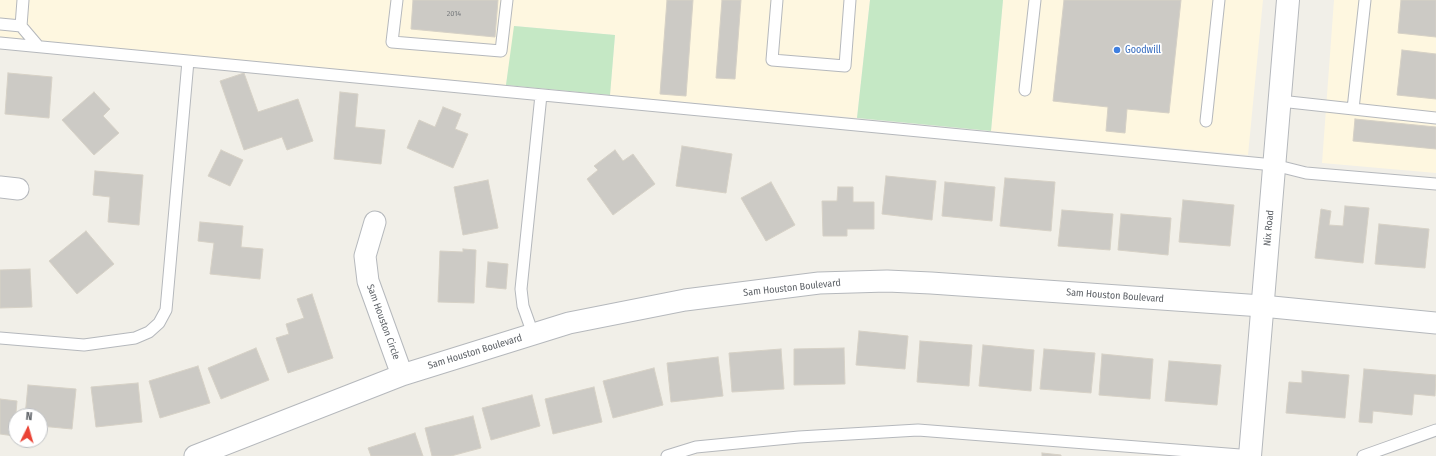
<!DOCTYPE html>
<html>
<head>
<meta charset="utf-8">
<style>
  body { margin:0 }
  #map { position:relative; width:1436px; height:456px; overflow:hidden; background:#f1efe8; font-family:"Fira Sans Condensed",sans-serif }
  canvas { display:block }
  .north { position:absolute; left:8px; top:408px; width:40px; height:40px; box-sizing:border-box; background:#fff; border:1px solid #bfc1c3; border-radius:50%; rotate:5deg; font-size:11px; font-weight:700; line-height:16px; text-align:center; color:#5f6368 }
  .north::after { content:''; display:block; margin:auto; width:14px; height:18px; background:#ea4335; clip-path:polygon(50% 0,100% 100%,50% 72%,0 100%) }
</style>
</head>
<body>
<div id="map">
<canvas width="1436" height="456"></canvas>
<div class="north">N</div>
</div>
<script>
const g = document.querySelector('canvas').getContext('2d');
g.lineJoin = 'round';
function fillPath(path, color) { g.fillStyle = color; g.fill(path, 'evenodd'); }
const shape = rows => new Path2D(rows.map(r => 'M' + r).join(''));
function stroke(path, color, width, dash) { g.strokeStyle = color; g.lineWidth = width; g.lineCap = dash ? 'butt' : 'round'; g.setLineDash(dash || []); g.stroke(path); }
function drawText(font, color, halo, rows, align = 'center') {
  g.font = font + ' "Fira Sans Condensed",sans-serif'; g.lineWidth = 3.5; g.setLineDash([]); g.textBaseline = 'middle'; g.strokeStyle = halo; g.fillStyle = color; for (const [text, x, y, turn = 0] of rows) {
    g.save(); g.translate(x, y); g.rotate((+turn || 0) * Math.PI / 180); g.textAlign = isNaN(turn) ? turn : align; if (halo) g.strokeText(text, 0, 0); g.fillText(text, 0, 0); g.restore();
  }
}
fillPath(shape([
  [0,0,870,0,857,118,610,95,615,35,515,26,506,85,0,37],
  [1003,0,1263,0,1248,155,991,131],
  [1334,0,1436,0,1436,173,1322,163]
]), '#fef7e0');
fillPath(shape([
  [870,0,1003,0,991,131,857,118],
  [514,26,615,35,610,95,506,85]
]), '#c5e8c5');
const building = shape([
  [413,0,498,0,495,37,411,29,413,0],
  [667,0,693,0,686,96,660,94,667,0],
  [722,0,741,0,735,79,716,78,722,0],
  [1064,0,1181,0,1169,113,1127,109,1125,133,1106,131,1108,107,1053,101,1064,0],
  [1401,0,1436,0,1436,37,1398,33,1401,0],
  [1402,50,1436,54,1436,99,1397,95,1402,50],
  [8,73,52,77,49,118,5,114,8,73],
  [244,73,258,112,298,99,313,141,287,150,282,137,244,150,220,81,244,73],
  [94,92,110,109,103,116,119,133,94,155,62,120,94,92],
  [340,92,358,94,355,127,385,130,381,164,334,159,340,92],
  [443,107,461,114,455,129,468,134,453,168,407,148,419,120,435,127,443,107],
  [1355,119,1436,127,1436,149,1353,141,1355,119],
  [682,146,732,154,726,193,676,186,682,146],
  [221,150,243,160,230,186,208,176,221,150],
  [615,150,623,161,633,154,655,184,613,215,587,179,598,170,594,166,615,150],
  [95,171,143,175,139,225,108,222,110,197,93,195,95,171],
  [886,176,936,181,932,220,882,214,886,176],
  [1005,178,1055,182,1051,231,1000,226,1005,178],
  [488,180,498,228,463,235,454,187,488,180],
  [771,182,795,225,766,241,741,198,771,182],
  [945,182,995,187,992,221,942,216,945,182],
  [838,187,853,187,853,202,874,202,874,229,847,229,847,236,823,236,822,201,837,201,838,187],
  [1183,200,1234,205,1230,246,1179,242,1183,200],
  [1345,206,1369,208,1363,263,1315,258,1321,209,1331,211,1329,225,1343,226,1345,206],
  [1062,210,1113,214,1110,250,1058,246,1062,210],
  [1121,214,1171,218,1168,255,1118,250,1121,214],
  [200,222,243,226,241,247,263,249,260,279,210,274,214,243,198,241,200,222],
  [1379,224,1429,229,1425,268,1375,264,1379,224],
  [86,231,114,264,77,294,49,261,86,231],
  [463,249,476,250,474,303,438,302,440,251,463,252,463,249],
  [488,262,508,264,506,289,486,287,488,262],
  [30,269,32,307,0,308,0,270,30,269],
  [312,294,333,358,288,373,276,338,289,334,286,324,304,318,297,299,312,294],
  [859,331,908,336,905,369,856,365,859,331],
  [920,341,972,345,969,386,917,382,920,341],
  [983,345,1034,350,1031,391,979,386,983,345],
  [256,348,269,380,221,399,208,368,256,348],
  [844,348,845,384,794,385,794,349,844,348],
  [781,349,784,389,732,392,729,353,781,349],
  [1044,349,1095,353,1091,393,1040,389,1044,349],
  [1102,354,1153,359,1150,399,1099,395,1102,354],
  [718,357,723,396,671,402,667,363,718,357],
  [1169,361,1221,365,1217,405,1165,401,1169,361],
  [198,366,210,403,160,418,149,381,198,366],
  [654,368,663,405,613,418,603,381,654,368],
  [1364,369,1436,375,1435,396,1414,394,1412,415,1373,411,1372,423,1359,422,1364,369],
  [1302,371,1349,375,1345,418,1286,413,1289,382,1302,383,1302,371],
  [138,383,142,422,96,427,91,387,138,383],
  [28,385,76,389,72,429,40,426,40,416,25,416,28,385],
  [594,387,602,422,553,434,545,399,594,387],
  [532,395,540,426,491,440,482,408,532,395],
  [0,399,17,401,14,436,0,434,0,399],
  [473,416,481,448,451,456,432,456,425,428,473,416],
  [415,433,423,456,371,456,368,448,415,433],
  [1042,453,1061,455,1061,456,1042,456,1042,453]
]);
fillPath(building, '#cccac5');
stroke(building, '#d6d1c6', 1);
const service = shape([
  [397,0,392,42,501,51,507,0],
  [777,0,772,60,845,66,850,0],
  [0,24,21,26,38,46],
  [21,26,23,0],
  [0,43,1274,165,1306,173,1436,184],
  [1025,90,1035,0],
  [1280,101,1436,118],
  [1353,109,1365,0],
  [1206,121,1219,0],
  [533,334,523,306,521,289,541,95],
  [0,338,84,345,135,338,149,332,159,323,166,310,188,61],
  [667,456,696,447,799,437,918,430,1253,456],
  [1363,456,1436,430]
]);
const minor = shape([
  [0,187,18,189],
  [375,222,365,256,368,281,402,375],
  [195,456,402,375,569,323,685,300,819,283,887,281,931,283,1262,306,1436,323]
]);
const tertiary = shape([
  [1250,456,1288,0]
]);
stroke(service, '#b5b8bc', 13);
stroke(minor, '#b5b8bc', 23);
stroke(tertiary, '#b5b8bc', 24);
stroke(service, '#fff', 11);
stroke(minor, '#fff', 21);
stroke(tertiary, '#fff', 22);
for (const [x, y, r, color] of [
  [1117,50,4,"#3f7fe0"]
]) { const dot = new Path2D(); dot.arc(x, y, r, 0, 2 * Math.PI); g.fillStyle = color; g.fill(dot); stroke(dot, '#fff', 1.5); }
drawText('8px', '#7a7d7f', null, [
  ["2014",454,14]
]);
drawText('10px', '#366cbe', '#fff', [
  ["Goodwill",1125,50]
], 'left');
drawText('10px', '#5f6368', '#fff', [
  ["Nix Road",1269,228,-85],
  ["Sam Houston Boulevard",792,288,-6],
  ["Sam Houston Boulevard",1115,296,4],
  ["Sam Houston Circle",383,322,70],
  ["Sam Houston Boulevard",475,352,-17]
]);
</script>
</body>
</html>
